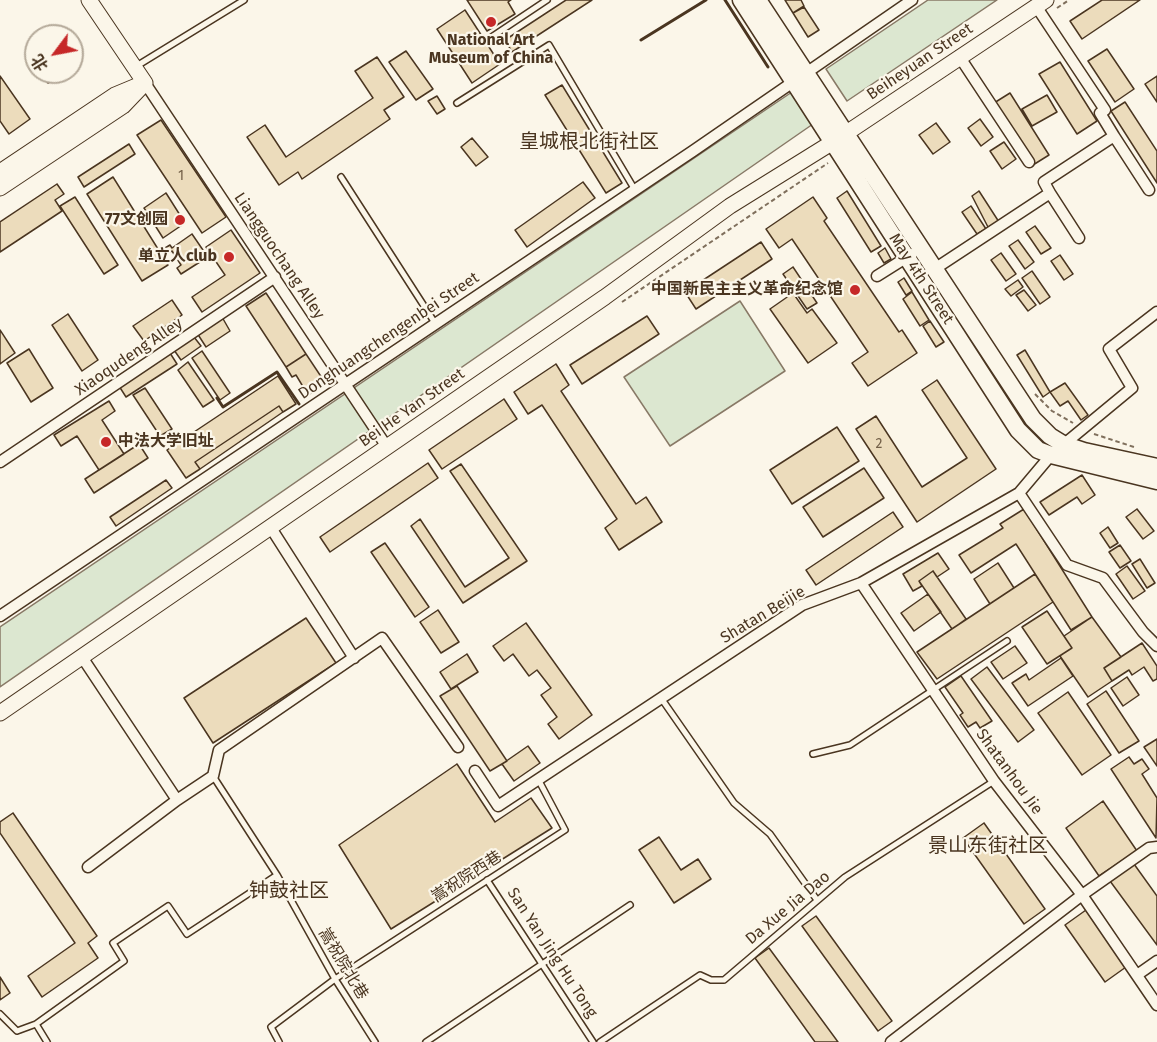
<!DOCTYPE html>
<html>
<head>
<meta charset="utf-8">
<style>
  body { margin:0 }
  #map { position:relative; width:1157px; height:1042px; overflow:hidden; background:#fbf6e9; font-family:"Fira Sans","Noto Sans SC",sans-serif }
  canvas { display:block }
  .north { position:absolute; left:24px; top:24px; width:60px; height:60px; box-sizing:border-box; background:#fbf6e9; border:2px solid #b4a999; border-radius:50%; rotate:238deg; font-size:16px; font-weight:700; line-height:24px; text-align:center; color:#4a3520 }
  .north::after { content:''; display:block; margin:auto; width:21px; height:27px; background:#c62828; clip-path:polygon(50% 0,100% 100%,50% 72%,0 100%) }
</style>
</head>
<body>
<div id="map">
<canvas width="1157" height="1042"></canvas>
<div class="north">北</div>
</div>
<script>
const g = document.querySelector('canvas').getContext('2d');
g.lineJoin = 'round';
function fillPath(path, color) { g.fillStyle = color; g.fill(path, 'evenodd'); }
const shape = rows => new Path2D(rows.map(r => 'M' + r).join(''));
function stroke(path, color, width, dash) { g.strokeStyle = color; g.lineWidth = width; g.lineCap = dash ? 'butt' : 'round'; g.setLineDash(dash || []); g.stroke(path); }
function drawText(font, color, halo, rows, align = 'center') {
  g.font = font + ' "Fira Sans","Noto Sans SC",sans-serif'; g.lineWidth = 4.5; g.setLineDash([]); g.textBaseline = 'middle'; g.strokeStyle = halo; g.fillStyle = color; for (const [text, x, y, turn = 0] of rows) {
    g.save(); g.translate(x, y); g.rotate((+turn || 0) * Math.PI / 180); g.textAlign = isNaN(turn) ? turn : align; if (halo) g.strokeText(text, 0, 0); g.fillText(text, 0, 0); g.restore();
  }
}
const green = shape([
  [928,0,997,0,847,101,826,69,928,0],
  [792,92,813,124,0,687,0,627,792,92],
  [740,301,785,371,670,446,624,377,740,301]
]);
fillPath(green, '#dce7d0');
stroke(green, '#887966', 1.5);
const building = shape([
  [467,0,511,0,508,2,515,14,487,31,467,0],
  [566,0,592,0,512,52,505,40,566,0],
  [785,0,801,0,804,6,793,13,785,0],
  [1102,0,1140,0,1082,39,1070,21,1102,0],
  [804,7,819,30,808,37,793,13,804,7],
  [465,10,500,64,472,83,437,29,465,10],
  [1107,49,1134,89,1115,102,1088,61,1107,49],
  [406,51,433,89,416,100,389,62,406,51],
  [377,57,404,97,384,110,390,119,302,179,298,172,279,185,247,137,265,125,286,157,373,98,355,71,377,57],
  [1060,62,1097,121,1077,134,1039,74,1060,62],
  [40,72,65,72,48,83,40,72],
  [0,76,30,119,9,134,0,121,0,76],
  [1157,76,1157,102,1145,84,1157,76],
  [562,85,622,183,606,193,545,95,562,85],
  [1010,93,1049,155,1033,165,994,103,1010,93],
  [1047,95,1057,112,1032,126,1022,109,1047,95],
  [437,96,445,109,437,114,428,101,437,96],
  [1125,102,1157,151,1157,183,1111,111,1125,102],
  [980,119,993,137,981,146,968,128,980,119],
  [161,120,226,217,202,233,137,135,161,120],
  [936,123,950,142,933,154,919,135,936,123],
  [472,138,488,157,476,166,461,147,472,138],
  [1004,142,1016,159,1002,169,990,151,1004,142],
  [129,144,135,154,84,187,78,177,129,144],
  [113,177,168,265,142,281,87,194,113,177],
  [583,182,595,198,527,247,515,230,583,182],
  [57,184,64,194,55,200,62,211,0,252,0,222,57,184],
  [847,191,881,246,871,252,837,198,847,191],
  [979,191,999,222,989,229,972,196,979,191],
  [166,193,185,223,163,238,144,208,166,193],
  [75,197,118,265,104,274,60,206,75,197],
  [813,197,827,218,824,221,899,332,902,330,917,353,868,386,852,363,868,352,792,239,779,248,766,229,813,197],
  [971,206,986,229,977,234,962,212,971,206],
  [1035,226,1051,248,1041,254,1026,232,1035,226],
  [231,230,260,273,202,312,192,297,225,275,206,247,231,230],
  [192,234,205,253,200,256,203,260,181,274,177,268,181,265,172,251,169,253,165,248,170,245,172,248,192,234],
  [1018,240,1034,262,1025,269,1009,246,1018,240],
  [761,242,772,259,696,309,685,292,761,242],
  [885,248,891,259,884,263,878,253,885,248],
  [1001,253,1016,274,1006,281,991,260,1001,253],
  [1060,255,1073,274,1064,280,1051,261,1060,255],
  [793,267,817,303,807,309,783,274,793,267],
  [1032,271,1050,297,1040,304,1022,278,1032,271],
  [904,278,912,291,906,295,898,282,904,278],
  [1018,280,1023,287,1011,296,1005,289,1018,280],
  [1024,290,1036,305,1028,311,1016,295,1024,290],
  [912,292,929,320,920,326,903,299,912,292],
  [266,293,306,354,286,367,246,306,266,293],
  [793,293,807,313,812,309,837,343,808,363,770,309,793,293],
  [172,300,182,315,144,341,133,326,172,300],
  [68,314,98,360,82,371,52,325,68,314],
  [647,316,659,334,582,384,570,365,647,316],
  [222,317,230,331,206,347,197,333,222,317],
  [930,321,944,342,936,347,923,326,930,321],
  [0,330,15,353,0,364,0,330],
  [194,337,201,346,181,360,174,350,194,337],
  [29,349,53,388,31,402,7,363,29,349],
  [1025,350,1050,392,1043,397,1017,355,1025,350],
  [202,351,230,393,220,400,192,358,202,351],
  [170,353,177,364,126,397,119,386,170,353],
  [306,354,326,384,308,395,296,375,292,377,286,367,306,354],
  [188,362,214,400,203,407,178,370,188,362],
  [556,364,569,385,561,391,636,504,646,497,662,522,619,550,605,528,617,519,542,405,528,414,514,392,556,364],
  [278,376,296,404,283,412,279,406,195,462,200,469,186,478,167,450,278,376],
  [937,380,996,469,917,522,856,429,876,416,922,487,967,458,922,390,937,380],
  [1065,383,1088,415,1081,420,1068,401,1060,406,1050,392,1065,383],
  [145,388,172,429,160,436,133,395,145,388],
  [504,399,517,419,442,469,429,450,504,399],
  [109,401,115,411,102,420,124,454,99,470,77,436,61,446,54,435,109,401],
  [279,406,283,412,200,469,195,462,279,406],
  [837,427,859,461,792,504,770,470,837,427],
  [139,444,148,458,94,493,85,479,139,444],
  [428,463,438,478,330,552,320,537,428,463],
  [461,464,527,561,463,603,411,526,420,519,465,587,509,558,450,471,461,464],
  [864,468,884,498,823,537,803,507,864,468],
  [1082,475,1095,495,1082,504,1077,497,1049,515,1040,502,1082,475],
  [166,480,172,488,116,526,110,517,166,480],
  [1024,509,1092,617,1071,630,1016,544,971,573,959,555,1003,528,1000,524,1024,509],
  [1137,509,1154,531,1143,539,1126,517,1137,509],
  [893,512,903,527,816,585,806,570,893,512],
  [1108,527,1118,543,1110,548,1100,533,1108,527],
  [385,543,429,607,415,617,371,552,385,543],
  [1120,545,1131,561,1120,568,1109,552,1120,545],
  [938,553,949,569,937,577,933,571,919,581,922,586,913,591,903,574,938,553],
  [1140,559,1155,583,1147,588,1132,564,1140,559],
  [998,563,1014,588,990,604,974,579,998,563],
  [1127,566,1145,591,1133,599,1116,574,1127,566],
  [933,571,966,619,952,629,919,581,933,571],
  [1035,574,1053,602,937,679,917,652,1035,574],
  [928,594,941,612,914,631,901,613,928,594],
  [438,610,459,642,441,653,420,622,438,610],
  [1047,611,1072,648,1047,664,1022,627,1047,611],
  [1092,617,1121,657,1104,668,1112,681,1088,697,1060,656,1072,648,1064,636,1092,617],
  [306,618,336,663,213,743,184,698,306,618],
  [526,623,592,715,559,739,548,724,557,717,541,695,551,688,537,670,529,676,513,654,504,661,493,646,526,623],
  [1142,643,1157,666,1157,679,1153,681,1144,667,1132,675,1129,670,1112,681,1104,668,1142,643],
  [1015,646,1027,663,1003,679,991,662,1015,646],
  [467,654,478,672,451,689,440,672,467,654],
  [1061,658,1073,676,1028,706,1012,683,1026,674,1029,680,1061,658],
  [987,667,1034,730,1018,742,971,679,987,667],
  [961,676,992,721,980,728,976,722,968,727,960,715,963,713,945,687,961,676],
  [1127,677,1139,695,1123,706,1111,688,1127,677],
  [457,686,507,761,490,771,440,696,457,686],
  [1106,691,1139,741,1119,753,1087,704,1106,691],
  [1068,692,1111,755,1082,775,1038,713,1068,692],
  [1157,739,1157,766,1144,747,1157,739],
  [528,746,540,763,514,781,502,764,528,746],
  [1129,757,1134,764,1142,759,1149,769,1142,774,1157,798,1156,838,1111,769,1129,757],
  [457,764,495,822,531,798,552,828,391,929,339,845,457,764],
  [1103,801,1137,851,1099,876,1066,828,1103,801],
  [13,813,97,936,88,943,98,958,42,997,28,976,75,943,0,833,0,822,13,813],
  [984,823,1045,909,1024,924,963,838,984,823],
  [659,837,681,870,698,859,711,879,674,903,639,850,659,837],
  [1134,864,1157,896,1157,945,1110,881,1134,864],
  [1086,910,1126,967,1105,982,1065,925,1086,910],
  [816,916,892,1021,878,1031,802,926,816,916],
  [769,948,838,1042,815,1042,755,958,769,948],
  [0,977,10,993,0,1000,0,977]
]);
fillPath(building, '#ecdcbc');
stroke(building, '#4a3520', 1.5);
const lane = shape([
  [490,38,547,0],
  [135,67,244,0],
  [457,103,549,45,635,190],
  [341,177,435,323],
  [661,698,734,803,770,834,817,900],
  [813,754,850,745,1007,641],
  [213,776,277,875,335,979,375,1042],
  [487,880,593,1042],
  [0,1014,17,1031,36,1024,124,961,113,943,168,906,187,934,277,875],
  [36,1024,47,1042],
  [279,1042,271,1027,335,979,565,830,538,779],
  [426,1042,630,905],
  [600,1042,700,975,711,980,724,980,845,877,994,781]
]);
const street = shape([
  [1036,6,1105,110,1100,113,1114,136],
  [959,56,1029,162],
  [145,83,387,447],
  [1050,193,1079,238],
  [933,270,1050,193,1044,182,1114,136,1149,190],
  [877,276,912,254],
  [0,462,275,277],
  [1019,493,1067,565,1103,578,1143,632,1157,646],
  [271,528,354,658],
  [861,583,994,781,1082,895,1157,1005],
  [0,616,693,151,912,0],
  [82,657,177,800,88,867],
  [475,771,498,806,802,605,861,583,1019,493,1051,455,1132,388,1109,349,1157,312],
  [177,800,213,776,219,750,382,638,458,747],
  [1137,975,1157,961],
  [891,1042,1082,895,1149,848,1157,847]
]);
const secondary = shape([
  [89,0,145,83],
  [0,172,115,95,139,85],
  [0,188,123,106,145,83],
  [0,713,605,297,730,206,833,142,1046,0]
]);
const primary = shape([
  [741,0,1018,430,1038,450,1051,455,1157,481],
  [758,0,1033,419,1050,436,1063,444,1084,451,1157,467]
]);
stroke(lane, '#4a3520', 8);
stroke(street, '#4a3520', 13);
stroke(secondary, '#4a3520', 17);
stroke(primary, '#4a3520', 19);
stroke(shape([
  [1057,8,1069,0],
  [622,302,828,163],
  [1035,394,1052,411,1073,423],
  [1094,434,1134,447]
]), '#7f6f5c', 2, [4.5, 3]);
stroke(lane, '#fbf6e9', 5);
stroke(street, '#fbf6e9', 10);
stroke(secondary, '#fbf6e9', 15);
stroke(primary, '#fbf6e9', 16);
stroke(shape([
  [725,0,768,67],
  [641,40,706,0],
  [217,398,223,407,277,372,299,404]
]), '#4a3520', 3);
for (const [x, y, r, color] of [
  [491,22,6,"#c62828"],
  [180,220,6,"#c62828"],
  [229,257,6,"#c62828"],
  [855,290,6,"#c62828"],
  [106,442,6,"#c62828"]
]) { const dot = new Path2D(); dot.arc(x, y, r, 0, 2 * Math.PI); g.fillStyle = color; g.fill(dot); stroke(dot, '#fbf6e9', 2); }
drawText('14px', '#725f47', null, [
  ["1",181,176],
  ["2",879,444]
]);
drawText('bold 16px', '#4a3520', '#fbf6e9', [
  ["National Art",491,41,"center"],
  ["Museum of China",491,59,"center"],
  ["77文创园",168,220],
  ["单立人club",217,257],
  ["中国新民主主义革命纪念馆",843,290],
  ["中法大学旧址",118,442,"left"]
], 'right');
drawText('16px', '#4a3520', '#fbf6e9', [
  ["Beiheyuan Street",920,62,-34],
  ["Liangguochang Alley",279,256,56],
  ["May 4th Street",921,279,57],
  ["Donghuangchengenbei Street",389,336,-34],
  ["Xiaoqudeng Alley",129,357,-34],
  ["Bei He Yan Street",412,408,-35],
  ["Shatan Beijie",763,615,-31],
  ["Shatanhou Jie",1009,772,54],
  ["嵩祝院西巷",467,877,-33],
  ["Da Xue Jia Dao",788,908,-40],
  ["San Yan Jing Hu Tong",552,953,57],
  ["嵩祝院北巷",343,964,59]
]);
drawText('20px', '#4a3520', '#fbf6e9', [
  ["皇城根北街社区",589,142],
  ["景山东街社区",988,846],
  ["钟鼓社区",289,891]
]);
</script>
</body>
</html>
